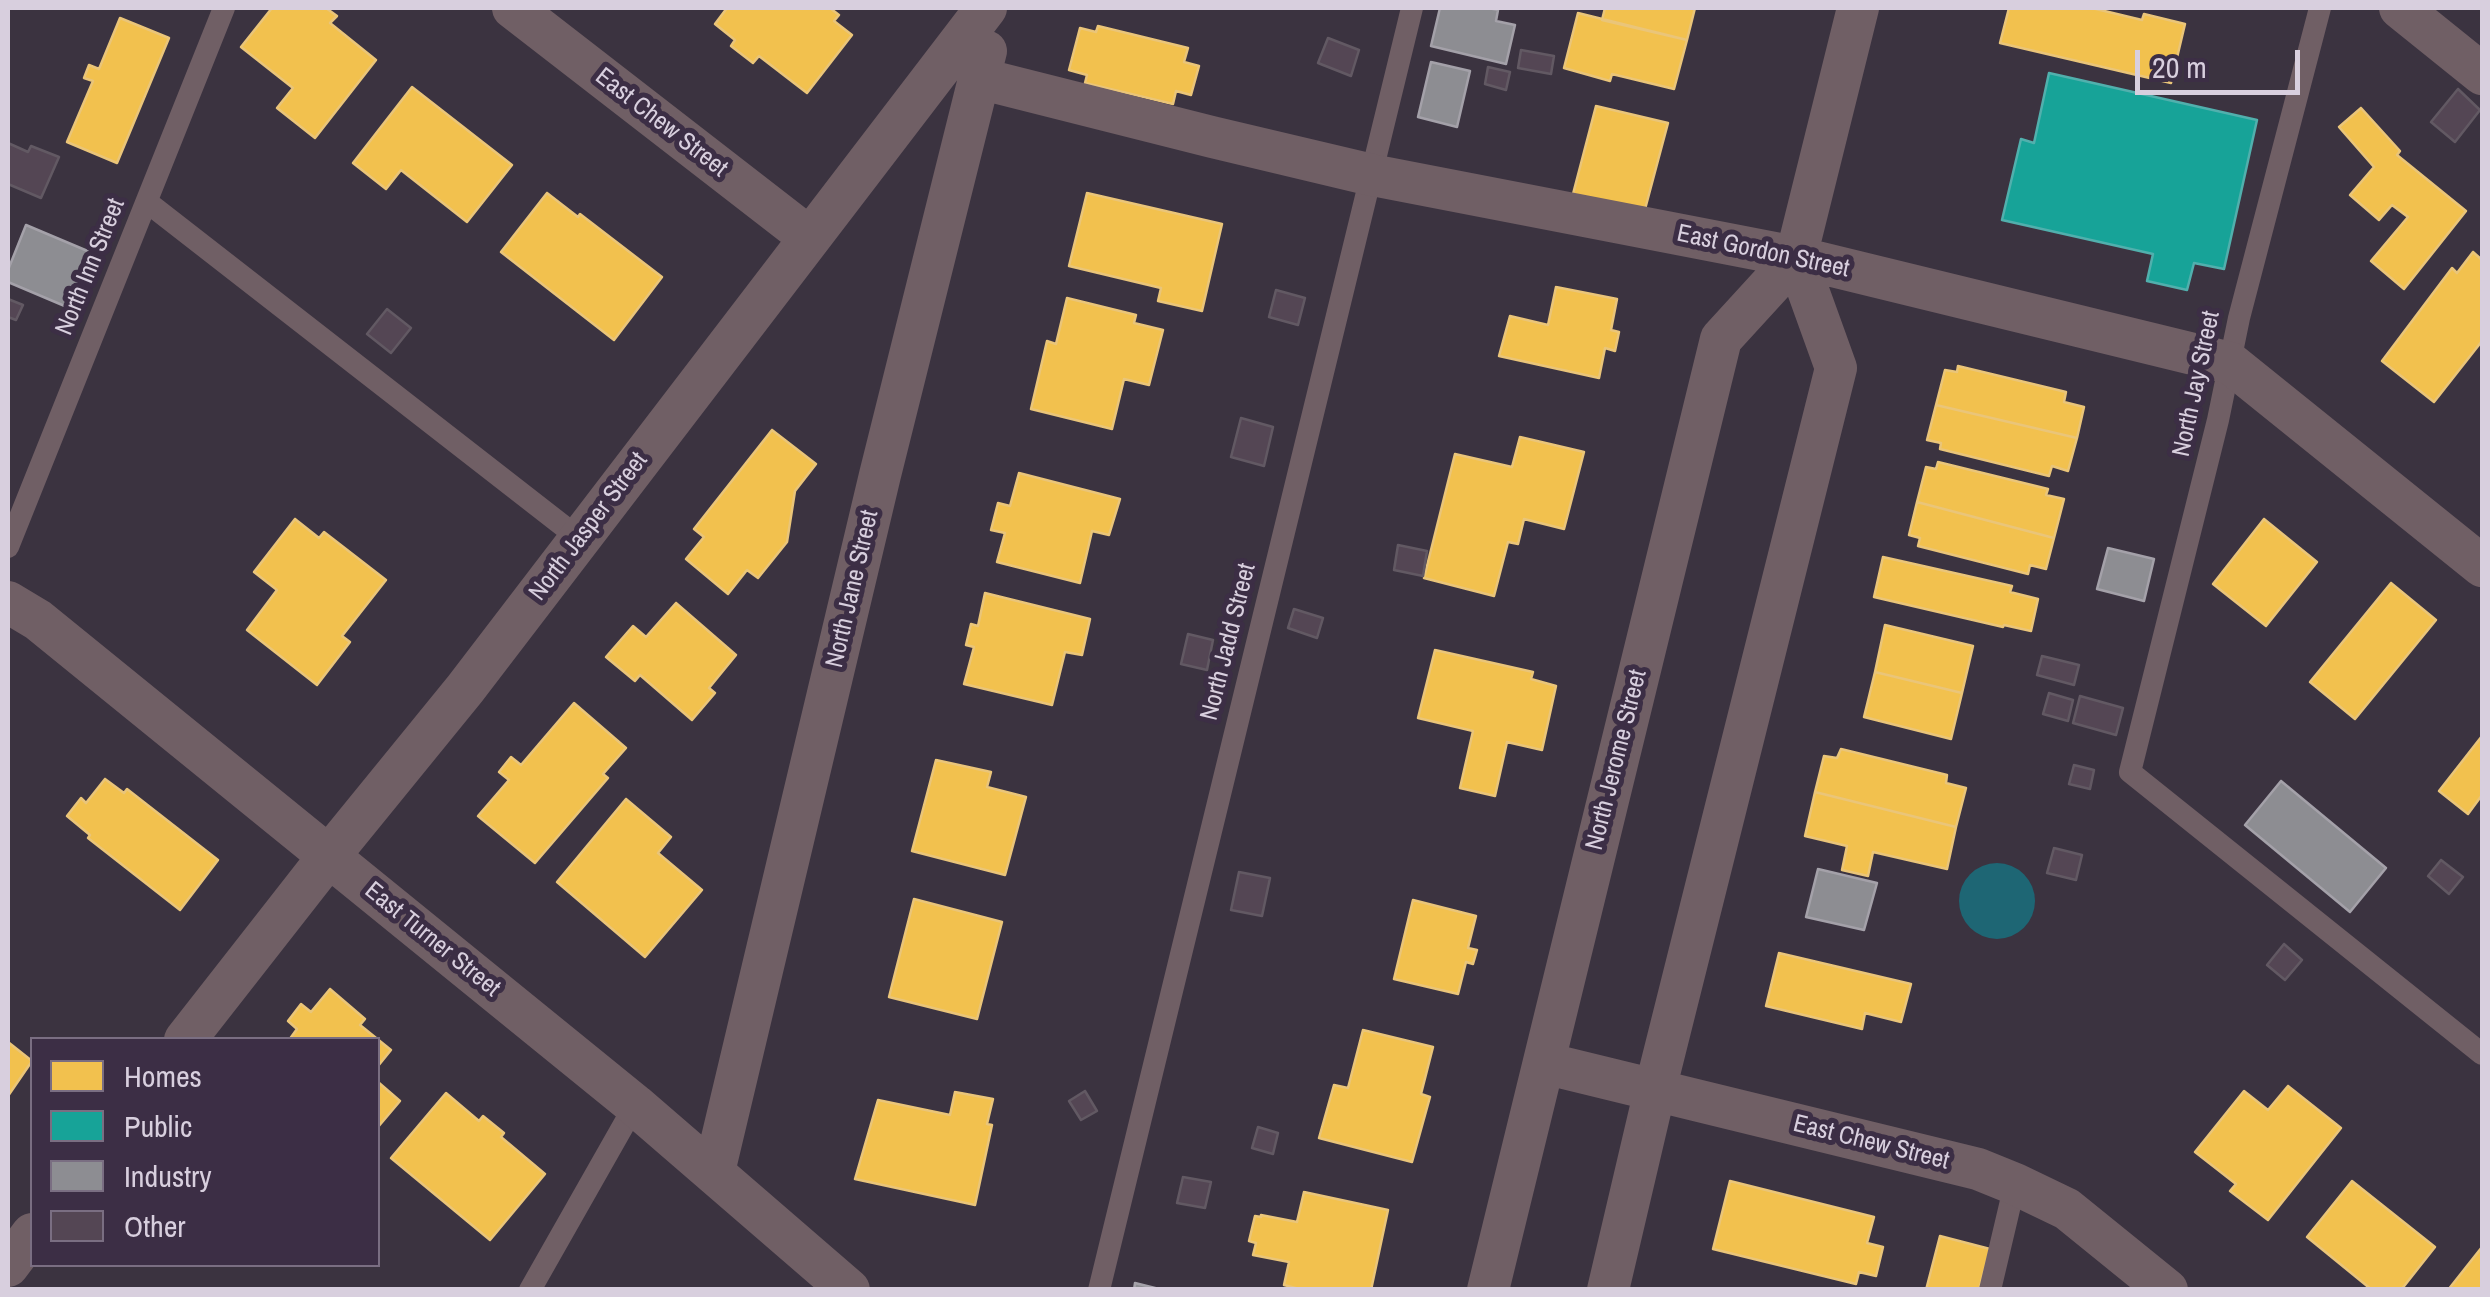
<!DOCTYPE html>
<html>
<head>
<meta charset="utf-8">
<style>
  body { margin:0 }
  #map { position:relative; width:2490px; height:1297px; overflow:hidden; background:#3b3340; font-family:"Archivo Narrow",sans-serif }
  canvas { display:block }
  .frame { position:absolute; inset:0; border:10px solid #d8cfde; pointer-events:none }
  .legend { position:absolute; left:30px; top:1037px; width:350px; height:230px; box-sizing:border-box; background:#3c2e45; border:2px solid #7a6e82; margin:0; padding:12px 18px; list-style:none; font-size:30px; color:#d8cfde }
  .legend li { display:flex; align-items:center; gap:20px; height:50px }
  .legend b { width:50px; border:2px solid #7a6e82 }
  .scale { position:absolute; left:2135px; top:50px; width:165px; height:45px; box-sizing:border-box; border:5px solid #d8cfde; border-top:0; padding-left:12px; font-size:30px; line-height:35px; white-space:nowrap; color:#d8cfde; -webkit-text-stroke:8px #3c2e45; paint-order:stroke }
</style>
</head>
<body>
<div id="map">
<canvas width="2490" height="1297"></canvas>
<div class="frame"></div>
<ul class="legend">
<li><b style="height:28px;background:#f2c14e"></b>Homes</li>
<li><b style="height:28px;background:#17a398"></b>Public</li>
<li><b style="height:28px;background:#8d8d92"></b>Industry</li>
<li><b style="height:28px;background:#544654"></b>Other</li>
</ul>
<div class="scale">20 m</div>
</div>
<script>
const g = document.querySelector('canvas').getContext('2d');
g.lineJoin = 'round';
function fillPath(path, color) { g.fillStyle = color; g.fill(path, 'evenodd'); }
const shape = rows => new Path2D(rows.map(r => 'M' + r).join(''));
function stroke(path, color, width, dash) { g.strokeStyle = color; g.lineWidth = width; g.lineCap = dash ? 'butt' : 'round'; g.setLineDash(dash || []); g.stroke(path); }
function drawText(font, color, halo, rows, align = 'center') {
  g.font = font + ' "Archivo Narrow",sans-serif'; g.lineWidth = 10; g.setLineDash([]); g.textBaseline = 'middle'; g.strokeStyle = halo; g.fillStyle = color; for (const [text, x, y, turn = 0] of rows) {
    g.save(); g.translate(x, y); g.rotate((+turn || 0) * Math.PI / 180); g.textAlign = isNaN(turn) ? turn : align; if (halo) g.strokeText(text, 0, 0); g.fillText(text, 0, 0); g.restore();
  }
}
fillPath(shape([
  '1959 901a38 38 0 1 1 76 0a38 38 0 1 1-76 0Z'
]), '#1e6674');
const homes = shape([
  [272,8,326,8,337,16,330,23,376,60,315,138,277,108,293,88,241,47,272,8],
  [727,8,830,8,839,15,834,21,852,35,807,93,759,56,753,63,731,46,735,40,715,24,727,8],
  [1605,8,1695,8,1687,40,1602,20,1605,8],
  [2009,8,2092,8,2142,20,2144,14,2185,24,2171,83,2000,43,2009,8],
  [1578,13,1687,40,1674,89,1612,74,1610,81,1564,68,1578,13],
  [120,18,169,38,117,163,67,142,93,81,84,78,89,65,99,69,120,18],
  [1098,26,1188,48,1184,62,1199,66,1191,95,1176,91,1173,104,1085,83,1087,75,1069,70,1080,28,1096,32,1098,26],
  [412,87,512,165,467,222,401,170,386,189,353,163,412,87],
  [1596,106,1668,123,1644,213,1573,194,1596,106],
  [2361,108,2400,151,2397,155,2466,211,2404,289,2371,261,2408,217,2392,205,2379,220,2350,195,2374,167,2339,127,2361,108],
  [547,193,578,217,580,214,662,277,614,340,501,252,547,193],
  [1087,193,1222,224,1202,311,1158,301,1161,288,1069,266,1087,193],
  [2473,252,2482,260,2482,341,2434,402,2382,361,2452,268,2457,273,2473,252],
  [1556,287,1617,299,1611,330,1619,332,1615,351,1605,348,1599,378,1499,356,1510,316,1548,325,1556,287],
  [1067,298,1136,315,1134,323,1163,330,1149,385,1124,379,1112,429,1031,409,1047,341,1056,344,1067,298],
  [1958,366,2066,392,2064,402,2084,407,2077,438,1936,405,1945,370,1957,372,1958,366],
  [1936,405,2077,438,2068,471,2052,466,2049,476,1940,449,1941,443,1927,440,1936,405],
  [772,430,816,464,795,491,787,542,758,578,747,570,728,594,686,559,704,537,694,529,772,430],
  [1520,437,1584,452,1564,529,1524,519,1518,544,1508,542,1494,596,1424,578,1455,454,1512,467,1520,437],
  [1938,462,2048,489,2046,495,2064,499,2054,538,1917,502,1926,467,1936,469,1938,462],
  [1019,473,1120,499,1109,535,1092,531,1080,583,997,562,1005,533,991,530,998,503,1010,506,1019,473],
  [1917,502,2054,538,2046,569,2030,565,2028,574,1918,546,1920,538,1909,535,1917,502],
  [295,519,319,538,324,532,386,580,342,636,350,642,317,685,247,630,277,590,254,572,295,519],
  [2264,519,2317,562,2266,626,2213,584,2264,519],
  [1883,557,2012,586,2010,592,2038,599,2031,631,2004,625,2003,627,1874,597,1883,557],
  [2391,583,2436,620,2355,719,2310,682,2391,583],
  [985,593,1090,619,1082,655,1065,652,1052,705,964,684,974,647,966,645,971,624,978,626,985,593],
  [676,603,736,655,709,688,715,693,692,720,640,675,635,681,606,657,633,626,646,637,676,603],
  [1885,625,1973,646,1962,693,1875,672,1885,625],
  [1435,650,1533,672,1531,679,1556,686,1542,750,1507,742,1495,796,1460,788,1473,731,1418,718,1435,650],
  [1875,672,1962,693,1951,739,1864,717,1875,672],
  [574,703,626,748,603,774,608,778,535,863,478,816,509,780,499,772,511,757,521,765,574,703],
  [2482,736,2482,795,2468,814,2439,791,2482,736],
  [1841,749,1947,775,1946,783,1966,788,1956,827,1815,792,1824,756,1837,758,1841,749],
  [936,760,991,772,987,787,1026,797,1005,875,912,851,936,760],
  [105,779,124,793,127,789,218,860,180,910,88,838,90,835,67,816,81,798,86,803,105,779],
  [1815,792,1956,827,1947,869,1873,852,1868,876,1842,870,1847,846,1805,836,1815,792],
  [626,799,671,837,658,853,702,890,645,957,557,882,626,799],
  [914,899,1002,922,977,1019,889,997,914,899],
  [1413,900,1476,916,1468,948,1477,950,1473,964,1466,962,1458,994,1394,979,1413,900],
  [1779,953,1911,984,1901,1022,1865,1013,1862,1029,1766,1006,1779,953],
  [330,989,365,1019,360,1025,391,1050,378,1066,378,1040,289,1040,297,1029,288,1021,301,1004,311,1012,330,989],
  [1363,1030,1433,1047,1421,1094,1430,1097,1412,1162,1319,1138,1334,1085,1348,1088,1363,1030],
  [8,1042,32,1061,8,1096,8,1042],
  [378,1082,400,1101,378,1127,378,1082],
  [2288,1086,2341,1128,2268,1220,2230,1191,2236,1184,2195,1152,2244,1091,2268,1110,2288,1086],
  [955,1092,993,1099,987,1124,992,1125,975,1205,855,1179,878,1100,950,1115,955,1092],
  [446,1093,479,1121,483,1116,504,1133,501,1137,545,1174,490,1240,391,1158,446,1093],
  [1730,1181,1874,1217,1867,1243,1883,1247,1876,1276,1859,1272,1856,1284,1713,1249,1730,1181],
  [2352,1181,2435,1247,2401,1290,2372,1290,2307,1237,2352,1181],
  [1304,1192,1388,1210,1371,1290,1303,1290,1284,1285,1289,1262,1253,1255,1256,1243,1249,1241,1255,1216,1261,1217,1261,1215,1297,1222,1304,1192],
  [1940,1236,1990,1249,1979,1290,1926,1290,1940,1236],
  [2482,1247,2482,1290,2448,1290,2482,1247]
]);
fillPath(homes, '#f2c14e');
stroke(homes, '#eac579', 2.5);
const public = shape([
  [2049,73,2257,120,2224,269,2194,263,2187,290,2147,281,2153,254,2002,220,2021,139,2034,143,2049,73]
]);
fillPath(public, '#17a398');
stroke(public, '#51b0ad', 2.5);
const industry = shape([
  [1440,8,1488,8,1498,10,1496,21,1515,25,1506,64,1431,46,1440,8],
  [1431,62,1470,71,1457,127,1418,117,1431,62],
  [26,225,90,252,67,307,8,282,8,270,26,225],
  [2108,548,2154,559,2144,601,2097,589,2108,548],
  [2281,781,2386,868,2350,912,2245,825,2281,781],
  [1818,869,1877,883,1864,930,1806,917,1818,869],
  [1135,1283,1163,1290,1134,1290,1135,1283]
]);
fillPath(industry, '#8d8d92');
stroke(industry, '#a4a1a9', 2.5);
const building = shape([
  [1328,38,1359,50,1351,76,1318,63,1328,38],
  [1521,50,1554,56,1551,74,1518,68,1521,50],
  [1488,67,1510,72,1506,90,1485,84,1488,67],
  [2458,89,2480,110,2455,142,2431,122,2458,89],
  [8,143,28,152,31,146,59,157,41,198,8,184,8,143],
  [1276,290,1305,298,1298,325,1269,317,1276,290],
  [8,299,23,305,16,320,8,317,8,299],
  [387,309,411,328,391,353,367,334,387,309],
  [1241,418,1273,427,1264,466,1231,457,1241,418],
  [1398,545,1427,551,1423,576,1394,570,1398,545],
  [1294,609,1323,618,1317,638,1288,628,1294,609],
  [1188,634,1213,640,1207,670,1181,664,1188,634],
  [2042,656,2079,665,2074,685,2037,675,2042,656],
  [2049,693,2073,700,2068,721,2043,714,2049,693],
  [2080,696,2123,708,2116,735,2073,723,2080,696],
  [2074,765,2094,770,2090,789,2069,784,2074,765],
  [2054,848,2082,855,2076,880,2047,873,2054,848],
  [2441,860,2463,877,2449,894,2428,876,2441,860],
  [1239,872,1270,878,1262,916,1231,910,1239,872],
  [2284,944,2302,960,2285,980,2267,965,2284,944],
  [1085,1091,1097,1111,1081,1120,1069,1101,1085,1091],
  [1258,1127,1278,1133,1273,1154,1252,1148,1258,1127],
  [1183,1177,1211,1182,1205,1208,1177,1203,1183,1177]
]);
fillPath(building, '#544654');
stroke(building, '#625963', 2.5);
stroke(shape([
  [2320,8,2239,318,2218,420,2130,772,2482,1054],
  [147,202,580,539],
  [8,547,224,8],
  [530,1290,635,1105],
  [1099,1290,1412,8],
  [1990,1290,2015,1184]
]), '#705f65', 22);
stroke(shape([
  [513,8,810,238],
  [2400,8,2482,74],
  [978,78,1212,137,1372,175,1796,257,2230,363,2482,566],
  [8,602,38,620,635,1105,849,1290],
  [185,1040,329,856,465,689,986,8],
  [1544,1063,1978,1169,2015,1184,2067,1209,2167,1290],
  [714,1172,880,475,986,51],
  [8,1266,32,1234],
  [1488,1290,1721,339,1796,257,1858,8],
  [1608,1290,1655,1090,1836,368,1796,257]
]), '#705f65', 42);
drawText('25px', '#d8cfde', '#3c2e45', [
  ["East Chew Street",661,123,38],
  ["East Gordon Street",1763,252,12],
  ["North Inn Street",91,267,-68],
  ["North Jay Street",2197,384,-78],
  ["North Jasper Street",589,527,-53],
  ["North Jane Street",853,589,-77],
  ["North Jadd Street",1229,642,-76],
  ["North Jerome Street",1617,760,-76],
  ["East Turner Street",432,940,39],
  ["East Chew Street",1871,1143,14]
]);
</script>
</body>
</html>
